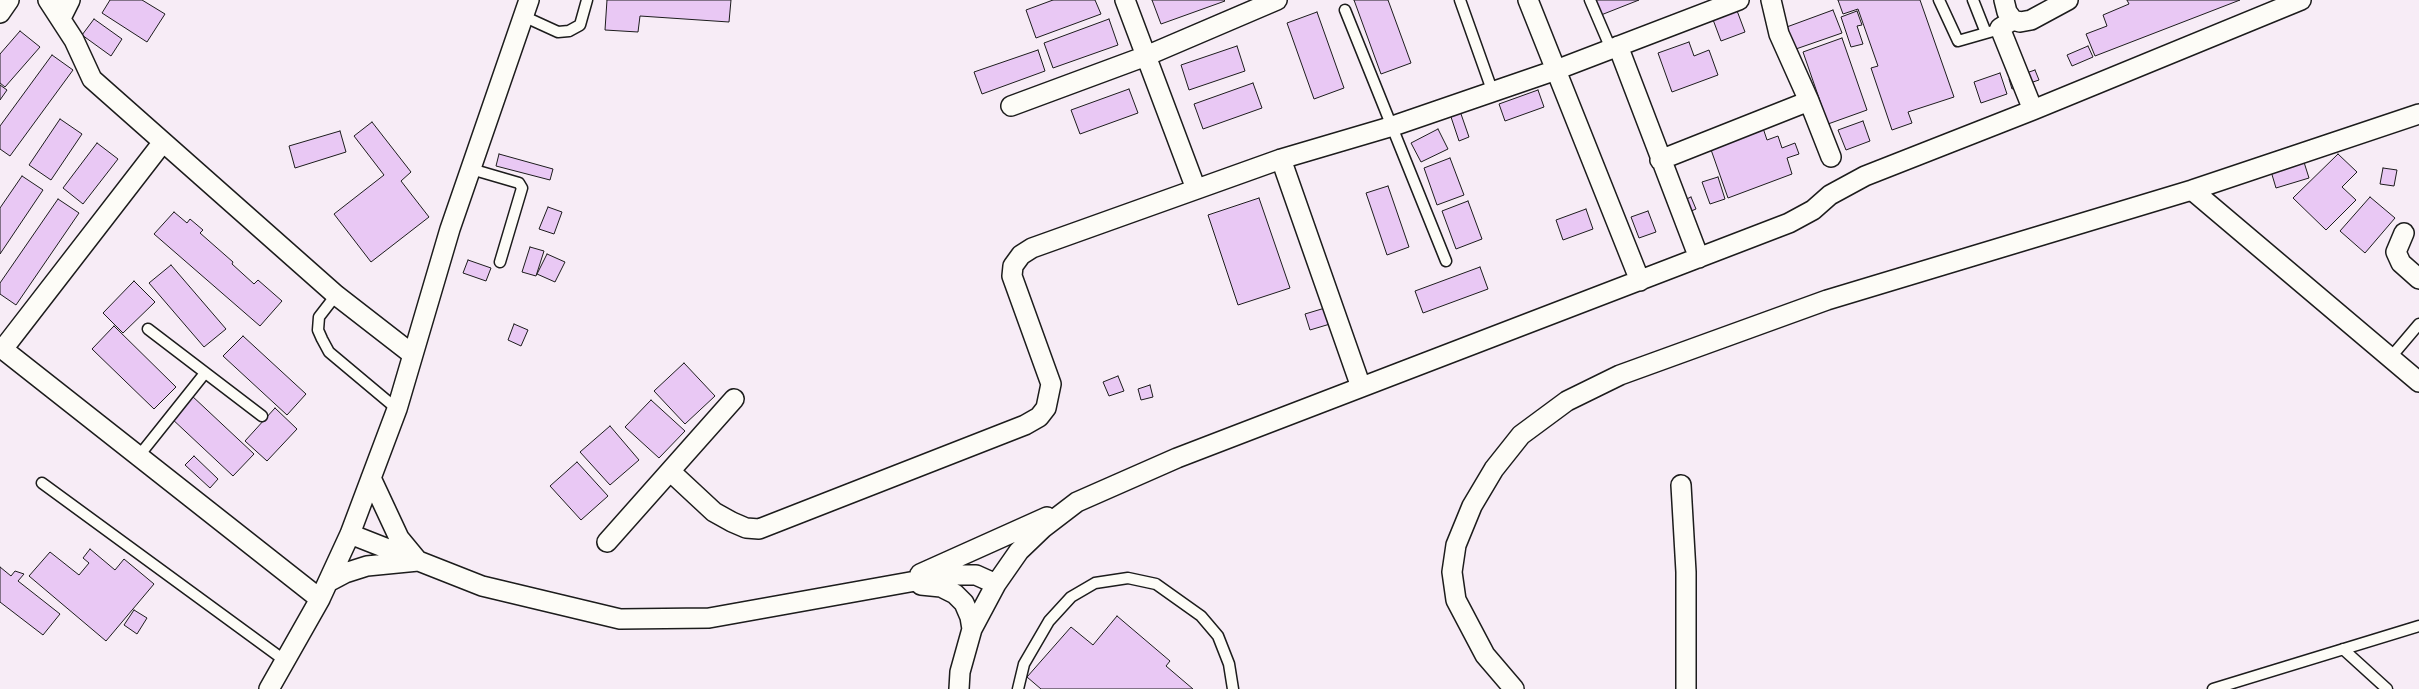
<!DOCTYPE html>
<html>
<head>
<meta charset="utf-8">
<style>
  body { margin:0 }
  canvas { display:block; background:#f7ecf6 }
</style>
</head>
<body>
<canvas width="2419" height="689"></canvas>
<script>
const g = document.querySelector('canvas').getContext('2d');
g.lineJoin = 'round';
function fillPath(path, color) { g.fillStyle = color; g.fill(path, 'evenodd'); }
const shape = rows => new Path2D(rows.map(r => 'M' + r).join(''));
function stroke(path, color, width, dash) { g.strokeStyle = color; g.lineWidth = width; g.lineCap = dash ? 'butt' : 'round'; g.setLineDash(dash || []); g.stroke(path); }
const building = shape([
  [110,0,142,0,165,14,147,42,102,13,110,0],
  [607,0,731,0,729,22,640,16,638,32,605,30,607,0],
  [1053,0,1095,0,1101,14,1036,38,1026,10,1053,0],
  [1152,0,1224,0,1225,1,1161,24,1152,0],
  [1354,0,1388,0,1411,63,1381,74,1354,0],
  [1595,0,1639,0,1601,15,1595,0],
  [1838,0,1920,0,1954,97,1908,112,1912,123,1892,130,1871,68,1878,66,1858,9,1843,14,1838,0],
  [2127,0,2240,0,2095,56,2086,34,2107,26,2103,15,2129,4,2127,0],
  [1736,8,1745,32,1721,41,1712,17,1736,8],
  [1833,10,1842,33,1793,50,1784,28,1833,10],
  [1857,11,1862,25,1857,26,1863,44,1851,47,1841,17,1857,11],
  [1317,12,1344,88,1314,99,1287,23,1317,12],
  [94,19,122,39,111,56,82,35,94,19],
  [1109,19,1118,45,1053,68,1044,43,1109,19],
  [20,31,40,47,5,87,0,83,0,54,20,31],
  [1842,38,1867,110,1828,124,1803,52,1842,38],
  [1689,42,1694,56,1709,50,1718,75,1672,92,1658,53,1689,42],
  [1237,46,1245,71,1189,90,1181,65,1237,46],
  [2088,46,2093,57,2072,66,2067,55,2088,46],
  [1038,50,1045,71,982,94,974,72,1038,50],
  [52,55,73,70,10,156,0,149,0,126,52,55],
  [2035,70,2039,80,2012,89,2009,79,2035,70],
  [2000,73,2007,94,1981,103,1974,82,2000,73],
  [1253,83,1262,108,1203,129,1194,104,1253,83],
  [0,85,7,90,0,100,0,85],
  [1129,89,1138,113,1080,134,1071,110,1129,89],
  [1538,90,1544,107,1505,121,1499,104,1538,90],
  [1460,111,1469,137,1459,141,1450,114,1460,111],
  [60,119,82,134,51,180,29,165,60,119],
  [1863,121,1870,141,1846,150,1838,130,1863,121],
  [372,122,411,172,401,181,429,217,371,262,334,214,384,175,354,136,372,122],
  [1762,125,1767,140,1778,136,1782,148,1795,143,1799,154,1787,158,1792,174,1728,198,1709,144,1762,125],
  [1438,129,1448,149,1421,162,1411,143,1438,129],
  [340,131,346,152,295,168,289,146,340,131],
  [97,143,118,159,83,204,63,188,97,143],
  [499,154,553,169,550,180,496,166,499,154],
  [2338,154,2357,172,2342,187,2356,200,2326,230,2293,198,2338,154],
  [1450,158,1464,195,1437,205,1424,168,1450,158],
  [2303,159,2309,178,2276,188,2270,168,2303,159],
  [2383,168,2397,170,2394,186,2380,184,2383,168],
  [22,176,43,190,0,254,0,208,22,176],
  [1718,177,1725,199,1710,204,1702,182,1718,177],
  [1388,186,1409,247,1387,255,1366,193,1388,186],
  [1691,197,1696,209,1684,214,1680,202,1691,197],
  [2370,197,2395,218,2365,253,2340,231,2370,197],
  [1259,198,1290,288,1238,305,1208,215,1259,198],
  [58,199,79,213,16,305,0,294,0,283,58,199],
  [1468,201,1482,239,1456,249,1442,211,1468,201],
  [548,207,562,212,554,234,539,229,548,207],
  [1586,209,1593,229,1563,240,1556,220,1586,209],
  [1648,211,1656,232,1639,238,1631,217,1648,211],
  [174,212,187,223,190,219,203,230,200,233,233,262,232,264,254,284,258,280,282,301,260,326,154,234,174,212],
  [530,247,544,251,536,276,522,272,530,247],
  [547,254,565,262,555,282,537,274,547,254],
  [468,260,491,268,486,281,463,273,468,260],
  [171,265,226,329,204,347,149,283,171,265],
  [1480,267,1488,289,1423,313,1415,291,1480,267],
  [134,281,155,302,123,333,103,313,134,281],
  [1325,308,1330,324,1310,330,1305,314,1325,308],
  [514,324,528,330,521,346,508,340,514,324],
  [114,326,176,387,154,409,92,349,114,326],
  [243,336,306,394,287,415,223,356,243,336],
  [684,363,715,396,685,424,654,391,684,363],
  [1118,376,1124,391,1109,396,1103,382,1118,376],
  [1150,385,1153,397,1141,400,1138,389,1150,385],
  [191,395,254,454,233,476,170,417,191,395],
  [651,400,685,431,659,458,625,427,651,400],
  [275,408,297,429,267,461,245,441,275,408],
  [610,426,639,460,610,485,580,452,610,426],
  [194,456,218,479,210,488,185,465,194,456],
  [577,462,608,496,581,520,550,486,577,462],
  [90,549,115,570,124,559,154,584,106,641,29,576,50,552,79,575,89,563,83,558,90,549],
  [0,567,11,576,15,571,24,574,18,581,60,614,43,635,0,602,0,567],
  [134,610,147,618,137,634,124,625,134,610],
  [1117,616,1170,661,1166,666,1193,689,1041,689,1027,677,1071,627,1093,645,1117,616]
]);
fillPath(building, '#e9c8f4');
stroke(building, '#1c1c1c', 1);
const lane = shape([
  [1460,0,1492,90],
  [1590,0,1611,49],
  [1939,0,1958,41,1986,33],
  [1973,0,1986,33,1993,31],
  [1345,10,1446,261],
  [523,16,558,32,569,31,580,25,587,0],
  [471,169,519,183,522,188,500,262],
  [336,295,319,317,318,330,322,339,329,352,397,409],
  [148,329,262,416],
  [2391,357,2419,324],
  [138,457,205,373],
  [42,483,284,660],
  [2343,649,2387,689],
  [1018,689,1024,664,1049,621,1071,597,1095,583,1128,578,1156,584,1201,616,1218,636,1229,664,1233,689],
  [2213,689,2419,626]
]);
const street = shape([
  [48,0,74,40,92,79,336,295,412,354],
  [1125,0,1196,189],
  [1528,0,1640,281],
  [2004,0,2007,12,2013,20,2020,22,2031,20,2068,0],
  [0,13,9,0],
  [61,18,70,0],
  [2013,20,2000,28,2033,110],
  [1618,46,1699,258],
  [1809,101,1831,157],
  [1011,106,1146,56,1277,0],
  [1281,159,1361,387],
  [1660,160,1809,101,1779,34,1771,0],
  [2192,190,2419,382],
  [2404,233,2396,252,2401,263,2419,279],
  [0,347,320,599],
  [3,349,163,142],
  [671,472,714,512,732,522,746,528,759,529,1025,425,1039,417,1046,408,1051,384,1012,276,1013,266,1021,255,1032,248,1281,159,1393,126,1556,70,1739,0],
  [1681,485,1686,572,1686,689],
  [350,534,482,586,620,619,709,618,949,575,976,575,996,584],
  [607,542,734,399],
  [920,574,1047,517],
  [328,582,345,573,367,566,418,561,399,538,371,478],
  [921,585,941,587,955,594,964,603,970,617,972,629],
  [269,689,320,599,350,534,397,409,450,229,529,0],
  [959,689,960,672,972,629,996,584,1019,551,1043,528,1077,502,1177,458,1789,223,1813,210,1830,195,1865,176,2033,110,2301,0],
  [1514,689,1485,655,1456,600,1452,572,1456,545,1472,506,1494,469,1521,435,1567,401,1620,375,1827,300,2192,190,2419,114]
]);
stroke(lane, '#1c1c1c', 13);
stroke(street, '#1c1c1c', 22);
stroke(lane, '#fdfcf7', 10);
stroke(street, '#fdfcf7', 19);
</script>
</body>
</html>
